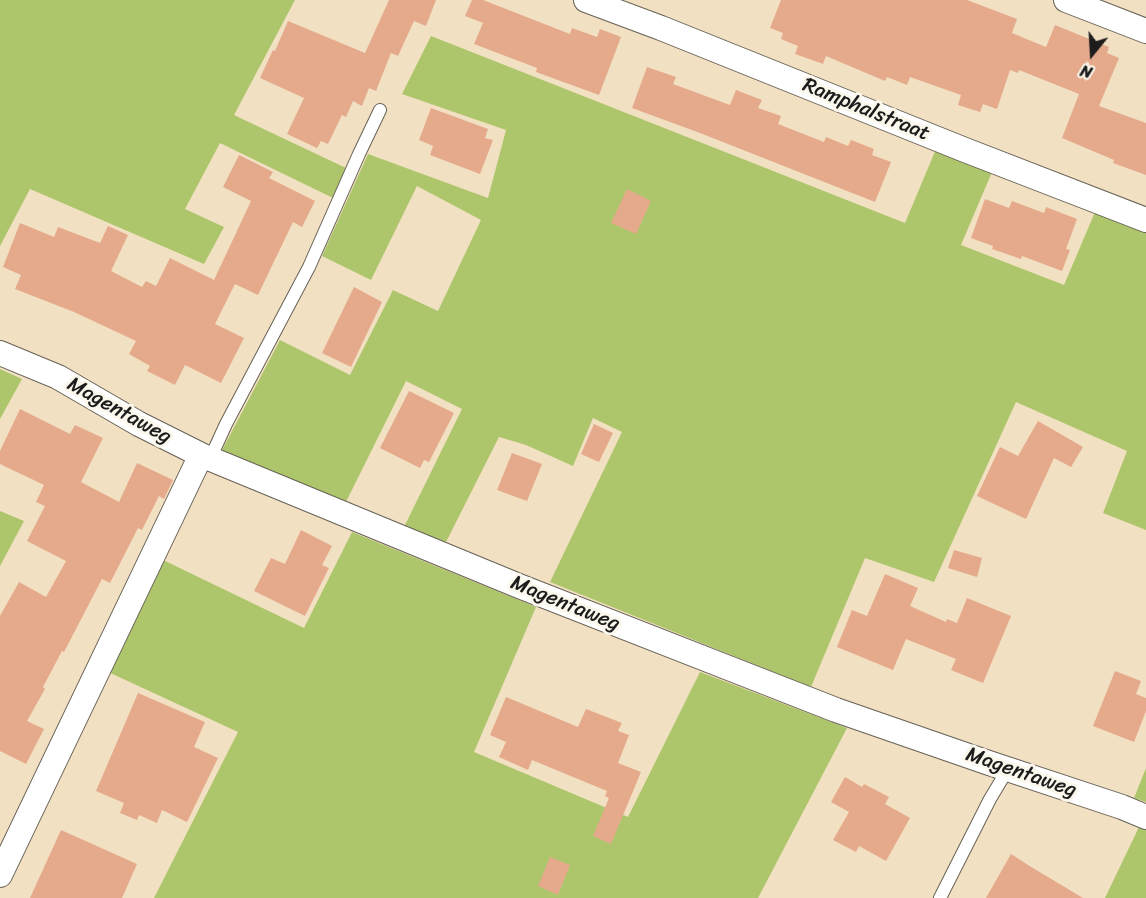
<!DOCTYPE html>
<html>
<head>
<meta charset="utf-8">
<style>
  body { margin:0 }
  #map { position:relative; width:1146px; height:898px; overflow:hidden; background:#f1e0c2; font-family:Sriracha,sans-serif }
  canvas { display:block }
  .north { position:absolute; left:1062px; top:24px; width:60px; height:60px; -webkit-text-stroke:4px #fbf7ec; paint-order:stroke; rotate:198deg; font-size:16px; font-weight:700; line-height:24px; text-align:center; color:#1c1c1c }
  .north::after { content:''; display:block; margin:auto; width:21px; height:27px; background:#1c1c1c; clip-path:polygon(50% 0,100% 100%,50% 72%,0 100%) }
</style>
</head>
<body>
<div id="map">
<canvas width="1146" height="898"></canvas>
<div class="north">N</div>
</div>
<script>
const g = document.querySelector('canvas').getContext('2d');
g.lineJoin = 'round';
function fillPath(path, color) { g.fillStyle = color; g.fill(path, 'evenodd'); }
const shape = rows => new Path2D(rows.map(r => 'M' + r).join(''));
function stroke(path, color, width, dash) { g.strokeStyle = color; g.lineWidth = width; g.lineCap = dash ? 'butt' : 'round'; g.setLineDash(dash || []); g.stroke(path); }
function drawText(font, color, halo, rows, align = 'center') {
  g.font = font + ' Sriracha,sans-serif'; g.lineWidth = 6; g.setLineDash([]); g.textBaseline = 'middle'; g.strokeStyle = halo; g.fillStyle = color; for (const [text, x, y, turn = 0] of rows) {
    g.save(); g.translate(x, y); g.rotate((+turn || 0) * Math.PI / 180); g.textAlign = isNaN(turn) ? turn : align; if (halo) g.strokeText(text, 0, 0); g.fillText(text, 0, 0); g.restore();
  }
}
fillPath(shape([
  [0,0,295,0,234,115,346,168,333,198,220,143,185,209,224,227,204,264,30,189,0,246],
  [431,36,905,223,936,149,992,172,961,245,1064,285,1095,212,1146,232,1146,530,1103,513,1127,451,1016,402,934,582,865,558,811,687,550,582,622,432,593,418,573,466,526,445,499,437,446,542,404,527,462,409,406,381,345,504,220,454,280,340,350,375,393,290,438,311,481,220,417,186,371,280,322,256,368,154,488,198,506,130,402,94],
  [0,369,22,379,0,419],
  [0,511,24,521,0,566],
  [352,532,536,607,474,752,628,817,700,672,847,728,758,898,154,898,238,732,106,671,161,559,304,628],
  [1146,768,1146,802,1134,798],
  [1139,827,1146,830,1146,898,1105,898]
]), '#aec66b');
fillPath(shape([
  [389,0,436,0,426,26,414,21,398,56,391,53,376,91,369,88,362,106,353,101,346,117,342,115,328,144,321,141,317,148,287,134,304,98,260,78,273,50,275,51,288,21,365,53],
  [472,0,483,0,570,34,572,28,597,37,600,29,621,37,599,95,536,72,537,68,474,44,483,23,465,16],
  [781,0,967,0,1017,19,1012,33,1046,47,1055,25,1109,47,1107,53,1119,58,1099,106,1146,123,1146,175,1113,163,1114,160,1062,138,1079,94,1019,70,1018,73,1010,70,997,109,983,104,980,112,958,105,961,95,910,77,907,85,887,77,885,81,826,56,823,64,795,54,798,46,781,39,783,33,770,28],
  [647,67,676,77,673,84,730,105,736,90,762,100,758,108,781,116,778,124,824,142,826,137,848,146,851,140,874,149,872,155,891,162,875,202,700,133,632,108],
  [431,108,488,129,485,138,493,140,480,174,430,155,433,146,419,140],
  [239,155,273,172,269,178,315,201,302,227,293,222,258,295,235,284,215,324,244,338,221,383,185,365,175,385,147,371,150,366,129,354,136,341,74,312,15,289,21,275,3,267,20,223,54,237,58,227,100,243,108,226,128,235,111,271,142,287,146,281,156,286,170,258,214,280,251,201,223,187],
  [627,189,651,201,636,234,611,223],
  [985,199,1009,208,1012,201,1044,213,1046,207,1077,219,1066,249,1070,250,1062,271,1022,256,1021,259,992,249,993,246,971,238],
  [354,287,382,302,351,367,322,353],
  [409,391,454,413,429,462,424,460,420,468,380,448],
  [20,409,70,434,75,425,103,438,81,482,119,502,137,463,173,480,164,499,159,496,142,530,138,528,110,583,102,579,64,652,62,651,43,687,45,689,27,721,44,729,26,764,0,751,0,616,19,582,46,597,66,561,27,541,45,506,36,502,44,485,0,464,0,451],
  [1038,421,1083,447,1071,467,1054,458,1026,519,977,496,1000,447,1018,456],
  [594,424,613,433,599,462,581,454],
  [512,453,542,464,527,501,497,490],
  [301,530,332,546,322,565,329,568,305,616,254,591,271,558,285,564],
  [954,550,982,558,977,577,948,568],
  [885,574,918,588,910,606,946,622,947,619,957,623,967,598,1011,616,983,683,951,670,956,659,906,639,893,670,837,647,852,610,867,616],
  [1115,671,1141,681,1136,694,1146,698,1146,711,1134,742,1093,726],
  [138,693,205,722,194,747,218,758,187,822,162,810,157,823,139,815,137,820,120,813,124,803,96,791],
  [506,697,578,727,586,709,622,723,618,731,629,735,618,763,641,772,611,844,593,836,609,798,605,796,607,791,532,760,528,770,499,757,506,742,490,735],
  [845,777,862,787,864,784,889,797,885,804,910,818,886,861,859,846,856,852,833,840,849,812,831,802],
  [61,830,137,864,122,898,30,898],
  [1011,854,1028,865,1083,898,986,898],
  [550,857,570,865,558,895,538,886]
]), '#e5aa8b');
const lane = shape([
  [210,459,226,424,309,267,359,154,380,110],
  [940,898,990,799,1008,769]
]);
const street = shape([
  [586,0,661,28,965,150,1146,220],
  [1066,0,1146,31],
  [0,353,58,377,139,424,201,455,519,586,836,710,986,762,1122,807,1146,817],
  [0,875,201,455]
]);
stroke(lane, '#676156', 14);
stroke(street, '#676156', 26);
stroke(lane, '#fff', 12);
stroke(street, '#fff', 24);
drawText('21px', '#1c1c1c', '#fbf7ec', [
  ["Ramphalstraat",866,110,22],
  ["Magentaweg",119,411,29],
  ["Magentaweg",565,604,22],
  ["Magentaweg",1021,773,19]
]);
</script>
</body>
</html>
